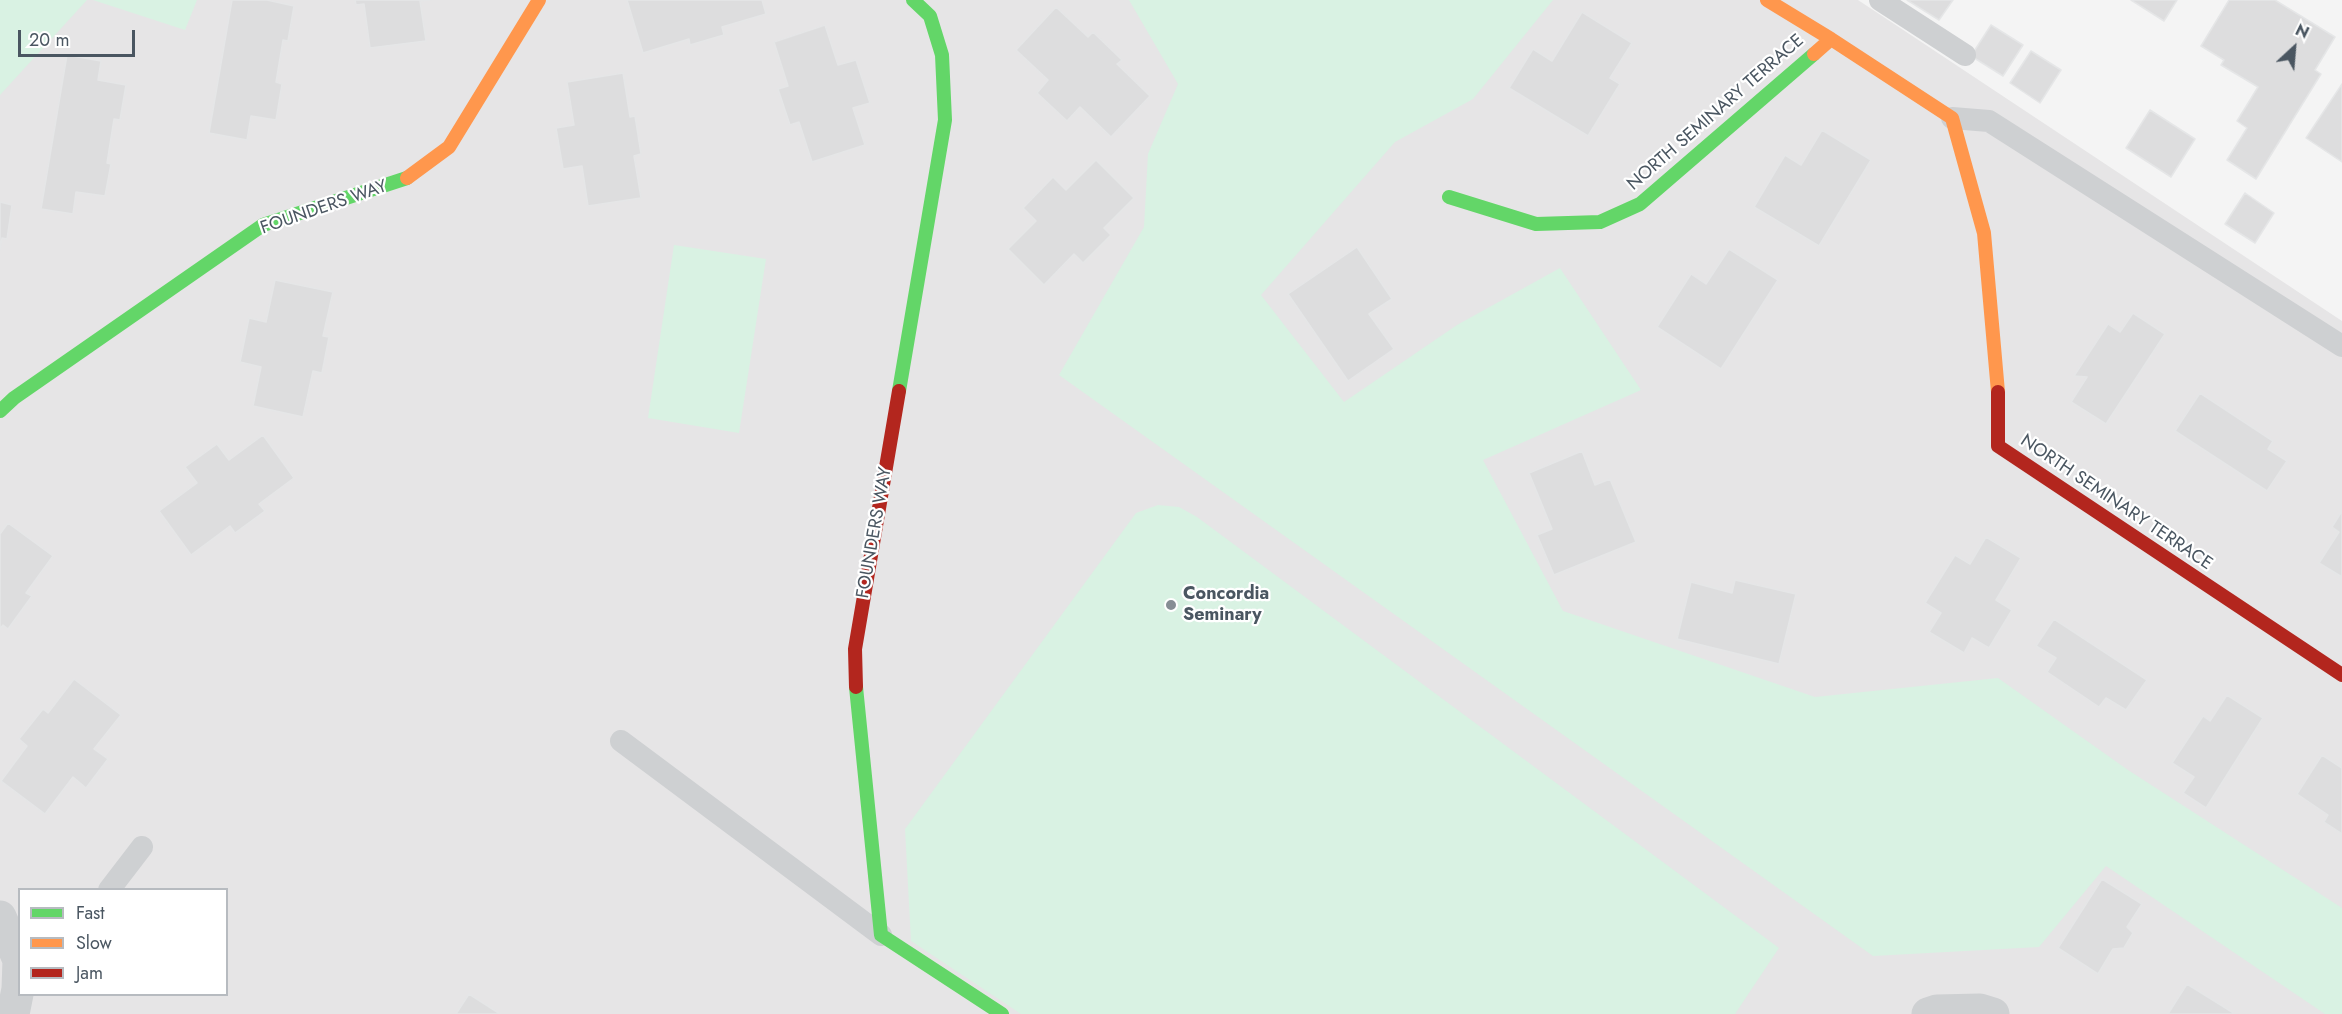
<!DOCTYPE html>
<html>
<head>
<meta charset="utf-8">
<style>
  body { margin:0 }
  #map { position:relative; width:2342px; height:1014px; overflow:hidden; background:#f4f4f4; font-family:Jost,sans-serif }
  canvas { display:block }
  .legend { position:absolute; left:18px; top:888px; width:210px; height:108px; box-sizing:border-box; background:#fff; border:2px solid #b7bbc0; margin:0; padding:8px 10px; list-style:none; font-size:18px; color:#4a5661 }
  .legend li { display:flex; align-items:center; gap:12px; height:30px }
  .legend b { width:30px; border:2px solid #b7bbc0 }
  .north { position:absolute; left:2264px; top:18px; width:60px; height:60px; -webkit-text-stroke:4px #fff; paint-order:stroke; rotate:26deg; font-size:16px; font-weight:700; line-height:24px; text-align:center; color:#4a5661 }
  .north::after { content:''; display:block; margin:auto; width:21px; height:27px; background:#4a5661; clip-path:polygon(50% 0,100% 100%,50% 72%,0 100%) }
  .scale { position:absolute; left:18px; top:30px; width:117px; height:27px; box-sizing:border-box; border:3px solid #4a5661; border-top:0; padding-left:8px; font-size:18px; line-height:21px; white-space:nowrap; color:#4a5661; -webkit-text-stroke:4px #fff; paint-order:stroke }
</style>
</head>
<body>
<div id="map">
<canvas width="2342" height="1014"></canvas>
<ul class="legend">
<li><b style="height:8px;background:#63d668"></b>Fast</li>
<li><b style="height:8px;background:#ff974d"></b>Slow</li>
<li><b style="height:8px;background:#b3261e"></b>Jam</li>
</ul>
<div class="north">N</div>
<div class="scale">20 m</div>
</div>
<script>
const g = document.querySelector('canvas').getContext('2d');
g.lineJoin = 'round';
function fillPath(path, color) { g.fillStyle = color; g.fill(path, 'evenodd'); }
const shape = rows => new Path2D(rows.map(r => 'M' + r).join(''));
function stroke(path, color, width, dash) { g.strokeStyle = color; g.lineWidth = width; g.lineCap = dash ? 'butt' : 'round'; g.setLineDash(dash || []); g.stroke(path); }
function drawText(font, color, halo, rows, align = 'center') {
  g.font = font + ' Jost,sans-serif'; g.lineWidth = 4.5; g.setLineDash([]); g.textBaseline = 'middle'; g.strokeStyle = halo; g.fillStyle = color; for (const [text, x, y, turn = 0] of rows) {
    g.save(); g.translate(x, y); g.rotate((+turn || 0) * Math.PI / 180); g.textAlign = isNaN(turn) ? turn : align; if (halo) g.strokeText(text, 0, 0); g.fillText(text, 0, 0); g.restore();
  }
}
fillPath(shape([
  [0,0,1858,0,2342,321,2342,1014,0,1014],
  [20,890,226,890,226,994,20,994]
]), '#e6e5e6');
fillPath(shape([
  [0,0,87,0,0,95],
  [93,0,197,0,185,30],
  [1129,0,1553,0,1473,99,1395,142,1261,295,1344,402,1457,325,1560,268,1641,390,1483,460,1563,611,1815,697,1998,678,2128,770,2342,908,2342,1014,2325,1014,2106,866,2039,947,1873,956,1059,375,1144,227,1148,154,1178,84],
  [674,245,766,259,739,433,648,418],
  [1158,505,1179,507,1197,517,1779,948,1735,1014,1021,1014,911,941,905,829,1136,513]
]), '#d9f2e3');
const building = shape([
  [232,0,267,0,294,6,288,41,283,40,276,82,282,84,276,120,251,116,247,140,209,133,232,0],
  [355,0,431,0,420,1,426,41,370,48,364,4,356,5,355,0],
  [627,0,762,0,766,14,722,27,724,35,690,45,689,39,643,53,627,0],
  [1907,0,1953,0,1939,20,1907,0],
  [2131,0,2177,0,2164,21,2131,0],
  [2229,0,2275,0,2335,37,2315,70,2321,74,2256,179,2227,160,2247,128,2237,121,2258,87,2221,65,2224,60,2201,46,2229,0],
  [1056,7,1088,37,1093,32,1122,60,1117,64,1150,96,1111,137,1080,107,1067,121,1037,93,1048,80,1016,50,1056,7],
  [1582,12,1632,43,1610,78,1620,84,1588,136,1509,88,1533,49,1552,61,1582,12],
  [825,25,838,65,856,60,870,103,853,108,865,145,812,162,799,122,790,125,778,89,788,86,774,42,825,25],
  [1991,25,2023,45,2003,76,1971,56,1991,25],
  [2031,51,2061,70,2040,103,2010,83,2031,51],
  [67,55,101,61,98,80,126,85,120,120,114,119,107,163,111,164,105,196,76,192,73,214,41,209,67,55],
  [623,73,630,117,635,116,641,154,634,156,641,198,588,206,582,166,563,169,556,128,574,125,567,82,623,73],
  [2342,84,2342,162,2306,138,2342,84],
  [2150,110,2195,139,2171,177,2126,148,2150,110],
  [1822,130,1871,160,1819,246,1754,207,1785,155,1801,165,1822,130],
  [1096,160,1134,198,1104,228,1111,235,1083,263,1074,254,1044,285,1008,249,1036,221,1023,208,1053,177,1066,190,1096,160],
  [2245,193,2274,213,2255,243,2225,224,2245,193],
  [0,202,12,205,7,239,2,238,0,250,0,202],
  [1357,247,1392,299,1369,314,1394,349,1348,381,1288,294,1357,247],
  [1729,249,1778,280,1721,369,1657,327,1691,274,1706,284,1729,249],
  [275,280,333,292,323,336,329,337,322,373,313,371,303,417,253,406,261,367,240,362,249,318,266,322,275,280],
  [2133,313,2165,334,2106,424,2071,402,2087,377,2074,376,2108,324,2120,332,2133,313],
  [2200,393,2273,441,2268,449,2287,461,2267,491,2175,431,2200,393],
  [263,435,294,478,259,504,265,511,235,533,230,526,191,555,159,511,197,483,185,467,217,444,229,460,263,435],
  [1582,451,1595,485,1610,479,1636,542,1554,575,1537,535,1552,529,1529,473,1582,451],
  [2342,511,2342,577,2319,563,2339,532,2332,527,2342,511],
  [8,523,53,556,26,593,32,596,8,629,3,625,0,629,0,534,8,523],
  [1986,537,2021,558,1996,600,2012,610,1989,648,1972,638,1964,653,1929,632,1941,613,1925,603,1955,555,1970,564,1986,537],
  [1735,580,1796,594,1779,664,1677,639,1691,582,1732,593,1735,580],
  [2054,619,2147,680,2126,710,2106,698,2099,707,2047,672,2056,658,2036,646,2054,619],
  [74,679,121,715,94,749,108,759,86,788,73,777,45,814,1,781,27,746,19,739,43,709,48,713,74,679],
  [2227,695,2263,718,2206,808,2183,793,2194,777,2172,763,2203,716,2210,721,2227,695],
  [2322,755,2342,768,2342,834,2324,822,2328,815,2297,794,2322,755],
  [2102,879,2142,904,2127,927,2133,933,2124,948,2113,949,2098,974,2058,948,2102,879],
  [2187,984,2235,1014,2168,1014,2187,984],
  [469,994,500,1014,456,1014,469,994]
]);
fillPath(building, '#ddddde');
stroke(building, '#e5e6e7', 1.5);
stroke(shape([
  [1880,0,1965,55],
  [1952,118,1989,121,2342,346],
  [621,741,881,935],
  [109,890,142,847]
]), '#ced0d2', 22);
stroke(shape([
  [0,917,19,960,18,989,13,1014],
  [1928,1014,1937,1011,1980,1010,1993,1014]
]), '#ced0d2', 33);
stroke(shape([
  [1449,197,1536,224,1600,222,1640,204,1814,54],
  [899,391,945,120,942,55,930,16,913,0],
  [0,411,14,398,263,225,407,178],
  [856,687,881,935,1002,1014]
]), '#63d668', 14);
stroke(shape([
  [1767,0,1831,39,1814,54],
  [1831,39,1952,118,1984,233,1998,392],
  [407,178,449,147,539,0]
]), '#ff974d', 14);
stroke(shape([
  [1998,392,1998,446,2342,675],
  [856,687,855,649,899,391]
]), '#b3261e', 14);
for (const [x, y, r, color] of [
  [1171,605,6,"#868d94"]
]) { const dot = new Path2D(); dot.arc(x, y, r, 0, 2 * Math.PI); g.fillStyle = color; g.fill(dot); stroke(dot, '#fff', 2); }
drawText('18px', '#4a5661', '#fff', [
  ["NORTH SEMINARY TERRACE",1716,113,-41],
  ["FOUNDERS WAY",324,208,-19],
  ["NORTH SEMINARY TERRACE",2116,503,34],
  ["FOUNDERS WAY",875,533,-80]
]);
drawText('bold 18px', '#4a5661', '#fff', [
  ["Concordia",1183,595],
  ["Seminary",1183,616]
], 'left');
</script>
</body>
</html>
